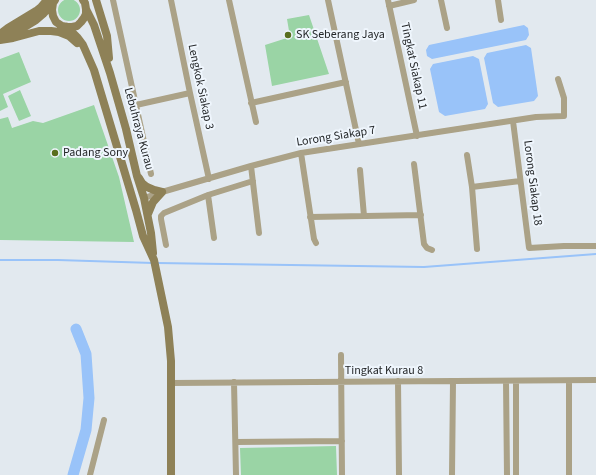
<!DOCTYPE html>
<html>
<head>
<meta charset="utf-8">
<style>
  body { margin:0 }
  canvas { display:block; background:#e2e9ef }
</style>
</head>
<body>
<canvas width="596" height="475"></canvas>
<script>
const g = document.querySelector('canvas').getContext('2d');
g.lineJoin = 'round';
function fillPath(path, color) { g.fillStyle = color; g.fill(path, 'evenodd'); }
const shape = rows => new Path2D(rows.map(r => 'M' + r).join(''));
function stroke(path, color, width, dash) { g.strokeStyle = color; g.lineWidth = width; g.lineCap = dash ? 'butt' : 'round'; g.setLineDash(dash || []); g.stroke(path); }
function drawText(font, color, halo, rows, align = 'center') {
  g.font = font + ' "Source Sans 3",sans-serif'; g.lineWidth = 4; g.setLineDash([]); g.textBaseline = 'middle'; g.strokeStyle = halo; g.fillStyle = color; for (const [text, x, y, turn = 0] of rows) {
    g.save(); g.translate(x, y); g.rotate((+turn || 0) * Math.PI / 180); g.textAlign = isNaN(turn) ? turn : align; if (halo) g.strokeText(text, 0, 0); g.fillText(text, 0, 0); g.restore();
  }
}
fillPath(shape([
  '58 10a11 11 0 1 1 22 0a11 11 0 1 1-22 0Z',
  [309,15,329,74,272,86,265,45,290,37,287,19],
  [19,52,31,82,3,94,8,107,0,111,0,59],
  [20,90,31,116,19,121,8,96],
  [94,105,119,177,134,242,0,240,0,119,8,117,12,128,33,121,43,123],
  [336,446,337,475,241,475,240,448]
]), '#9ad4a5');
fillPath(shape([
  [524,25,528,28,529,35,526,40,432,59,427,56,426,50,429,45],
  [526,45,531,48,538,96,534,101,498,107,493,103,484,58,487,53],
  [473,56,479,59,488,104,485,109,445,116,439,112,430,69,433,64]
]), '#99c3f9');
stroke(shape([
  [0,260,58,260,153,263],
  [157,263,424,267,596,254]
]), '#99c3f9', 2);
stroke(shape([
  [73,475,86,430,89,398,86,354,76,329]
]), '#99c3f9', 11);
stroke(shape([
  [113,0,151,174],
  [171,0,190,93,209,179],
  [229,0,256,122],
  [328,0,359,144],
  [388,0,417,136],
  [441,0,447,28],
  [498,0,501,20],
  [389,6,414,0],
  [251,103,346,82],
  [136,105,190,93],
  [513,121,529,248,564,246,596,246],
  [301,153,314,239,316,243],
  [467,155,472,187,477,249],
  [414,164,424,244,427,248,432,250],
  [251,166,259,233],
  [360,170,364,216],
  [472,187,520,181],
  [208,195,214,238],
  [144,198,162,192,251,166,301,153,536,117,564,116,564,98,558,79],
  [310,217,421,215],
  [166,245,161,219,161,216,164,213,208,195,253,181],
  [341,355,342,475],
  [398,381,399,475],
  [506,381,507,475],
  [516,381,516,475],
  [569,381,569,475],
  [234,382,236,475],
  [171,383,596,380],
  [236,442,342,441],
  [90,475,104,420],
  [452,475,453,381]
]), '#aba287', 6);
stroke(shape([
  [55,0,53,3,52,10,53,16,56,22,62,26,67,27,72,27,77,26,81,22,84,18,86,14,86,9,85,3,83,0],
  [96,0,107,36,109,58],
  [86,9,94,25,110,73,126,129,137,176,144,198,151,233,153,253],
  [67,27,77,37,83,45,94,70,136,210,143,236,154,260,168,327,171,361,171,475],
  [0,34,8,28,36,11,41,7,47,0],
  [7,35,18,31,36,20,43,14,52,4],
  [0,40,13,38,39,31,51,31,59,32,69,36,77,43],
  [139,178,142,183,147,187,154,190,162,192],
  [148,214,153,202,162,192]
]), '#8e8157', 8);
for (const [x, y, r, color] of [
  [288,35,4,"#596e1e"],
  [55,153,4,"#596e1e"]
]) { const dot = new Path2D(); dot.arc(x, y, r, 0, 2 * Math.PI); g.fillStyle = color; g.fill(dot); stroke(dot, '#eff6fd', 1.5); }
drawText('12px', '#242729', '#eff6fd', [
  ["SK Seberang Jaya",296,35],
  ["Padang Sony",63,153]
], 'left');
drawText('12px', '#242729', '#eff6fd', [
  ["Tingkat Siakap 11",413,66,78],
  ["Lengkok Siakap 3",200,87,78],
  ["Lebuhraya Kurau",138,129,75],
  ["Lorong Siakap 7",336,137,-9],
  ["Lorong Siakap 18",532,183,83],
  ["Tingkat Kurau 8",384,371]
]);
</script>
</body>
</html>
